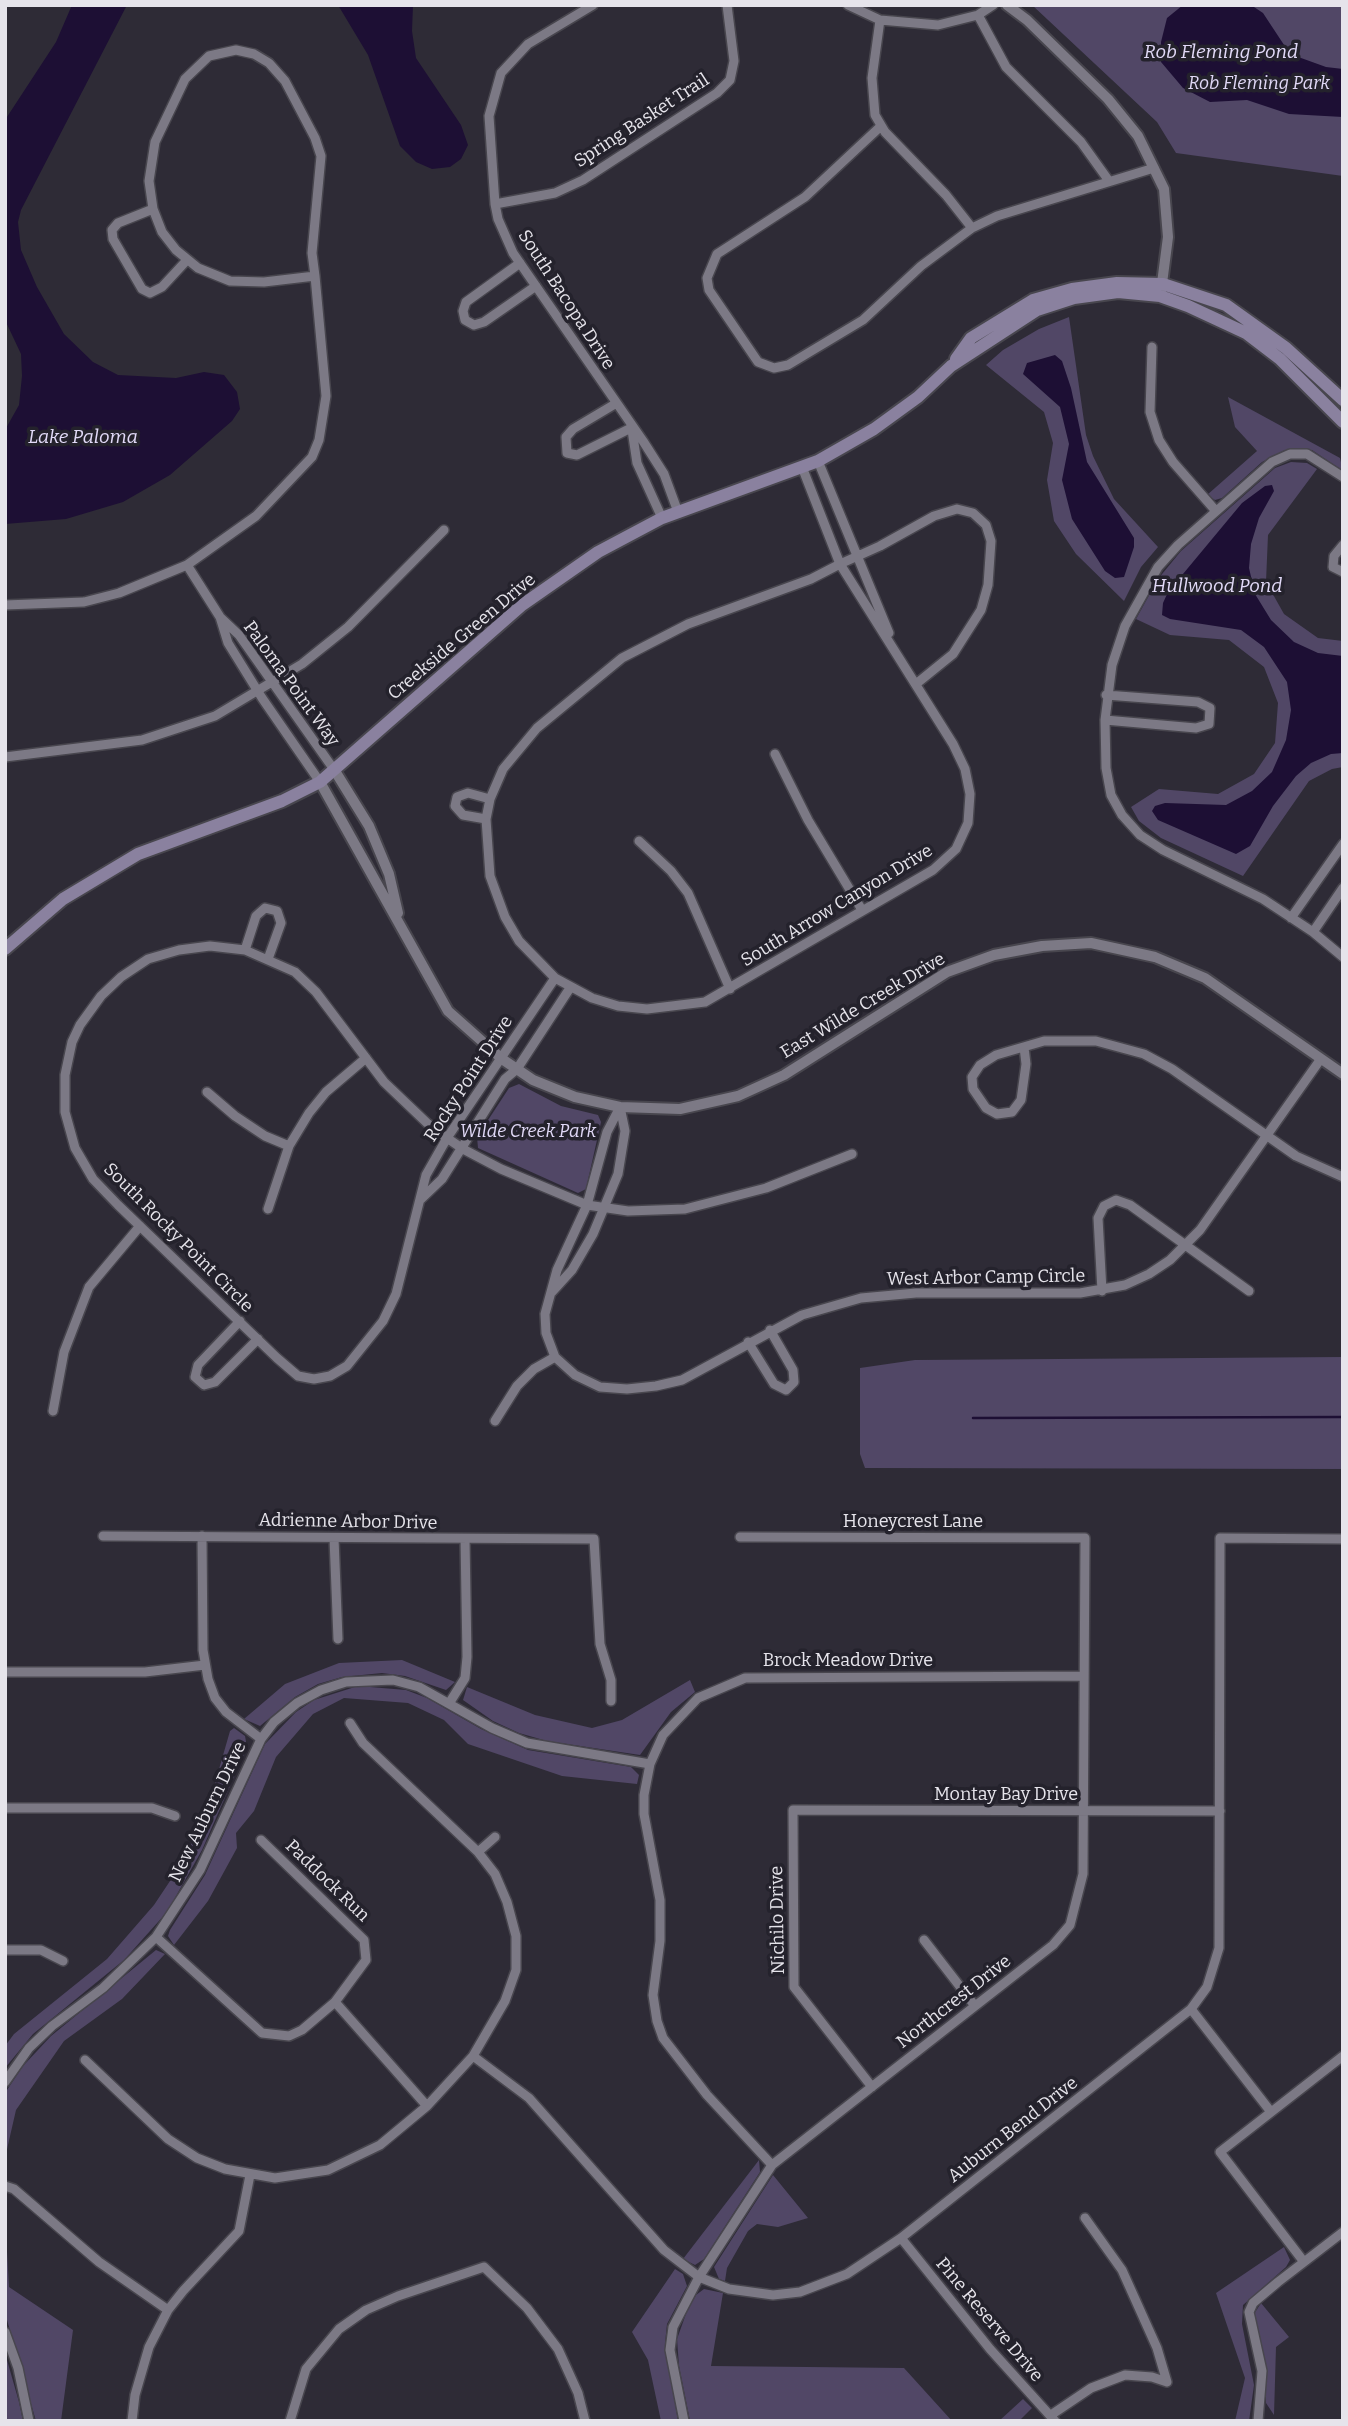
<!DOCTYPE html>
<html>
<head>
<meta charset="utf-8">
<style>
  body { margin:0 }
  #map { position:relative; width:1348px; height:2426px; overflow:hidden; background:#2e2b36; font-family:Bitter,serif }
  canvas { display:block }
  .frame { position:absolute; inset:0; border:7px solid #e6e4eb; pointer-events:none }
</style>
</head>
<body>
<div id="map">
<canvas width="1348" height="2426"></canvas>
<div class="frame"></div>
</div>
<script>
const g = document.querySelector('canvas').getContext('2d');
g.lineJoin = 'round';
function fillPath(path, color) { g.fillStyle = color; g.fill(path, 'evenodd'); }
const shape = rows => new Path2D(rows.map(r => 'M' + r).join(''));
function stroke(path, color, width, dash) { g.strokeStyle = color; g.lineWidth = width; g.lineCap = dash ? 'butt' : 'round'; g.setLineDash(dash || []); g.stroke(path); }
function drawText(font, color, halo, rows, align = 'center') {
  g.font = font + ' Bitter,serif'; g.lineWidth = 7; g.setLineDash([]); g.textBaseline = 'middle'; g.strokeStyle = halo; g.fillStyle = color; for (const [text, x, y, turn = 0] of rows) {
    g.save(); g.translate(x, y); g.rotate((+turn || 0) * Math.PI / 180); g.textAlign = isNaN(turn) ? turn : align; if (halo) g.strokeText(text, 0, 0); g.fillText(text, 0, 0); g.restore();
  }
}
fillPath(shape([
  [1032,5,1343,5,1343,176,1176,153,1157,122],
  [1069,317,1086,435,1093,456,1114,499,1158,547,1141,567,1124,601,1076,554,1054,521,1047,480,1053,443,1044,412,986,365,1003,350,1039,329],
  [1228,397,1340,458,1343,471,1312,450,1285,450,1262,462,1222,498,1215,500,1207,495,1257,451,1235,427],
  [1291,462,1307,463,1317,469,1268,535,1266,582,1284,614,1318,638,1343,641,1343,767,1332,769,1309,781,1243,876,1161,838,1139,821,1131,807,1159,789,1218,794,1254,774,1275,743,1278,703,1264,667,1229,640,1170,635,1136,619,1158,579,1181,551,1275,468],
  [519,1084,561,1106,598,1115,601,1122,586,1189,578,1193,478,1148,477,1137,509,1088],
  [1343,1357,1343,1469,865,1468,860,1454,860,1368,915,1360],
  [402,1660,455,1682,446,1690,405,1676,382,1673,342,1677,318,1684,295,1697,260,1726,244,1719,285,1684,339,1663],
  [690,1680,695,1692,671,1712,640,1755,547,1741,519,1733,493,1721,463,1700,467,1687,535,1715,592,1728,622,1720],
  [358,1686,406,1690,427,1698,481,1729,528,1750,631,1767,639,1775,637,1784,562,1776,468,1744,444,1720,408,1703,344,1698,313,1714,276,1757,254,1811,236,1833,237,1848,208,1901,174,1945,168,1936,170,1930,205,1875,265,1744,296,1712,314,1700],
  [234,1728,245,1736,247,1747,202,1850,167,1912,124,1960,33,2034,5,2068,5,2046,14,2034,107,1959,154,1905,180,1866,211,1797,230,1731],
  [156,1950,165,1954,122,1999,64,2041,16,2110,5,2158,5,2093,23,2066,51,2036],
  [759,2160,760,2172,704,2259,695,2265,683,2259],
  [773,2175,808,2218,778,2227,757,2224,748,2231,727,2268,725,2281,719,2279,714,2267],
  [5,2216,9,2287,73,2330,61,2421,36,2421,5,2313],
  [1284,2247,1290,2260,1286,2267,1243,2305,1242,2324,1254,2385,1249,2421,1235,2421,1245,2378,1216,2293],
  [675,2269,683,2274,687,2286,667,2324,665,2344,678,2421,661,2421,648,2360,632,2332],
  [704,2289,723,2293,711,2366,904,2368,952,2421,690,2421,679,2366,677,2339,687,2311,696,2295],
  [1261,2303,1289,2337,1276,2347,1274,2415,1266,2403,1266,2368,1255,2324,1254,2314],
  [5,2353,19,2402,23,2421,7,2421,5,2413],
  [1023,2399,1032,2408,1019,2421,999,2421]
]), '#514766');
fillPath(shape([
  [72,5,127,5,21,210,18,222,21,250,37,287,64,334,93,362,118,375,176,378,204,372,224,375,237,392,240,409,232,421,170,475,123,502,66,519,5,524,5,430,19,405,22,376,21,354,5,320,5,120,56,42],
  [338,5,413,5,412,31,416,58,461,125,468,145,461,159,450,167,432,169,416,162,400,146,368,55],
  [1183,5,1251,5,1263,13,1290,54,1326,67,1343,69,1343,117,1289,114,1247,100,1210,102,1183,88,1161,62,1161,42,1167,18],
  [1055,355,1062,361,1071,388,1087,462,1134,538,1134,547,1124,577,1115,578,1105,571,1072,519,1062,480,1069,444,1060,407,1023,374,1027,363],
  [1272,485,1274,491,1259,518,1251,544,1249,568,1255,594,1271,620,1294,642,1318,653,1343,656,1343,753,1331,754,1311,763,1296,776,1273,806,1250,846,1236,854,1158,820,1152,811,1155,806,1165,803,1226,805,1252,791,1272,772,1286,740,1291,710,1287,682,1264,647,1241,630,1170,619,1162,615,1163,603,1168,592,1242,503,1265,486]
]), '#1d0f34');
stroke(shape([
  [973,1418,1343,1417]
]), '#1d0f34', 2.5);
const minor = shape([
  [593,5,528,44,501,73,489,116,495,204,498,219,513,253,643,441,664,474,678,512],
  [848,5,880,20,938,25,978,15,993,5],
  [978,15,1006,67,1081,142,1109,181],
  [880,20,872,78,875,115,885,132,946,195,972,228],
  [881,126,805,197,717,254,707,278,709,290,758,362,774,368,788,365,863,320,921,266,972,228,997,216,1154,168],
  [495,204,555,193,583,180,717,93,730,80,734,61,727,5],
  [153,209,118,223,112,230,113,239,142,289,150,293,162,287,187,260],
  [520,263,466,302,463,311,465,320,474,325,484,322,536,286],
  [1152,347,1150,412,1159,440,1173,462,1215,510],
  [615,404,573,429,566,437,567,453,577,455,631,428],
  [632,430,637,463,662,518],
  [818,461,889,633],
  [802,467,840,564,953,744,965,769,970,794,968,823,956,849,933,870,705,1002,647,1009,618,1006,592,998,555,978,519,941,505,917,490,876,486,819,490,799,503,769,537,728,622,658,688,624,811,579,840,564,880,546,934,516,957,509,973,513,986,525,991,541,988,585,981,610,953,654,916,684],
  [1343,477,1307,454,1290,454,1272,462,1178,545,1158,567,1125,626,1112,665,1105,720,1106,768,1111,795,1122,815,1140,835,1163,850,1263,899,1313,932,1343,957],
  [1343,545,1334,556,1333,567,1343,572],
  [187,565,220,617,228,643,262,698,320,782],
  [5,605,84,602,119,593,187,565,256,516,312,457,319,440,326,396,315,276,312,253,321,156,315,138,285,81,269,63,254,54,236,50,209,56,185,79,155,142,149,181,153,209,162,232,176,250,198,268,230,281,264,282,315,276],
  [221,618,239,635,335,771],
  [1105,720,1196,728,1209,724,1210,708,1198,702,1106,695],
  [775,754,808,820,862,910],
  [5,757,142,740,215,716,302,664,348,627,444,530],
  [486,819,463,815,455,806,457,797,468,793,490,799],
  [639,841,671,871,688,893,730,989],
  [1291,918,1343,844],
  [1313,932,1343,888],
  [245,950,256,916,265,908,277,911,281,923,268,959],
  [555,978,447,1138,426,1175,396,1294,383,1321,347,1366,330,1376,314,1379,298,1376,277,1358,118,1205,93,1179,75,1148,65,1112,65,1075,72,1042,80,1025,101,996,121,977,148,959,179,950,210,946,245,950,295,972,316,992,384,1082,427,1123,447,1138,463,1149,501,1169,587,1205,628,1211,685,1209,766,1188,852,1154],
  [1024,1047,1026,1064,1021,1100,1012,1112,997,1114,986,1108,973,1089,972,1077,980,1065,996,1055,1044,1041,1096,1041,1144,1054,1172,1069,1296,1156,1343,1177],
  [207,1092,235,1116,265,1136,289,1146],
  [620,1107,607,1132,587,1205,557,1270,545,1314,546,1333,555,1357,575,1375,600,1387,627,1389,656,1386,682,1380,802,1315,861,1298,916,1293,1080,1293,1125,1285,1149,1274,1170,1260,1200,1230,1320,1060],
  [420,1200,442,1179,505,1079,517,1069,570,988],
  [268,1209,289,1146,309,1113,326,1092,366,1058],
  [1102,1291,1098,1218,1104,1206,1116,1200,1130,1205,1249,1291],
  [552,1292,572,1270,593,1234,618,1174,625,1131,620,1107],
  [240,1321,198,1365,195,1377,204,1385,215,1382,258,1339],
  [748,1342,774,1384,786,1390,794,1382,793,1370,770,1330],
  [53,1411,64,1352,89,1287,140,1226],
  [495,1421,517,1386,534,1369,555,1357],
  [103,1536,594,1539,600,1644,611,1680,611,1701],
  [202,1536,203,1650,208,1679,215,1698,226,1712,261,1739],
  [334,1538,338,1639],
  [5,1672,145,1672,205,1665],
  [450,1702,465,1678,467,1657,465,1539],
  [5,1808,152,1808,175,1816],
  [478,1852,495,1837],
  [156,1937,262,2033,289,2036,302,2030,335,2002,366,1960,364,1940,261,1840],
  [924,1940,975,2006],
  [5,1950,41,1950,63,1961],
  [335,2002,427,2106],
  [1191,2009,1271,2112],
  [473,2056,529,2098,664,2250,699,2277,729,2289,773,2295,800,2292,847,2274,901,2238,1191,2009,1207,1987,1219,1948,1220,1538,1343,1539],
  [85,2060,168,2139,197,2158,225,2169,275,2178,328,2170,380,2145,427,2106,473,2056,505,2001,516,1970,516,1936,507,1902,495,1874,478,1852,363,1743,350,1723],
  [5,2082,29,2048,52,2026,103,1988,156,1937,200,1870,261,1739,274,1722,297,1703,321,1690,346,1682,393,1680,419,1687,492,1728,527,1743,650,1764],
  [872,2087,794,1987,793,1810,1220,1811],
  [772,2165,707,2095,663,2038,657,2021,653,1995,660,1941,660,1900,644,1814,644,1795,650,1764,663,1735,698,1698,745,1678,1084,1676],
  [5,2186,14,2189,99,2262,168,2310],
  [1085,2218,1122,2270,1157,2348,1167,2382],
  [901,2238,990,2349,1055,2421],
  [1304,2262,1220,2152,1343,2056],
  [5,2332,18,2368,29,2421],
  [1051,2415,1091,2388,1125,2375,1152,2377,1167,2382],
  [132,2421,135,2395,149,2347,168,2310,183,2291,239,2231,250,2175],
  [290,2421,306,2369,339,2329,366,2310,398,2296,484,2267,527,2308,558,2349,578,2393,585,2421],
  [684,2421,670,2350,673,2327,699,2277,772,2165,1053,1945,1070,1925,1083,1874,1085,1538,740,1537],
  [1258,2421,1262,2371,1249,2312,1253,2303,1278,2282,1343,2232]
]);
const tertiary = shape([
  [1007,5,1027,20,1108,99,1138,136,1164,189,1168,237,1161,291],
  [335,771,369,826,389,874,398,913],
  [320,782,448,1011,502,1059,533,1080,575,1097,620,1107,680,1109,738,1096,784,1075,947,972,994,955,1042,946,1091,943,1155,957,1205,978,1343,1074]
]);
const secondary = shape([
  [956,359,971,338,1033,300,1072,289,1117,283,1163,284,1226,305,1286,348,1343,400],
  [5,949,63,899,138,854,282,801,320,782,522,605,598,552,662,518,818,461,874,429,918,397,951,366,1037,310,1074,298,1118,292,1160,296,1188,306,1246,333,1280,359,1343,422]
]);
stroke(minor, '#48464e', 12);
stroke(tertiary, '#48464e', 14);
stroke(secondary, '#48464e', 16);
stroke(minor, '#7c7985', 9);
stroke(tertiary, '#7c7985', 10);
stroke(secondary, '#8a819f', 12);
drawText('italic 18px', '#e0d8f6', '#24222c', [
  ["Rob Fleming Park",1259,84],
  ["Wilde Creek Park",528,1132]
]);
drawText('18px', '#e6e4eb', '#24222c', [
  ["Spring Basket Trail",642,121,-33],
  ["South Bacopa Drive",566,300,57],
  ["Creekside Green Drive",462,637,-40],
  ["Paloma Point Way",291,684,54],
  ["South Arrow Canyon Drive",837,906,-31],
  ["East Wilde Creek Drive",863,1006,-31],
  ["Rocky Point Drive",469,1079,-57],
  ["South Rocky Point Circle",178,1238,45],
  ["West Arbor Camp Circle",986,1278,-1],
  ["Adrienne Arbor Drive",348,1522,1],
  ["Honeycrest Lane",913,1522],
  ["Brock Meadow Drive",848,1661],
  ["Montay Bay Drive",1006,1795],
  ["New Auburn Drive",208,1812,-64],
  ["Paddock Run",327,1881,44],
  ["Nichilo Drive",778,1920,-91],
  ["Northcrest Drive",954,2002,-38],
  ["Auburn Bend Drive",1013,2130,-38],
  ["Pine Reserve Drive",989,2320,50]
]);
drawText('italic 19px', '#e2daf8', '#24222c', [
  ["Rob Fleming Pond",1221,53],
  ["Lake Paloma",83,438],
  ["Hullwood Pond",1217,587]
]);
</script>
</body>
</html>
